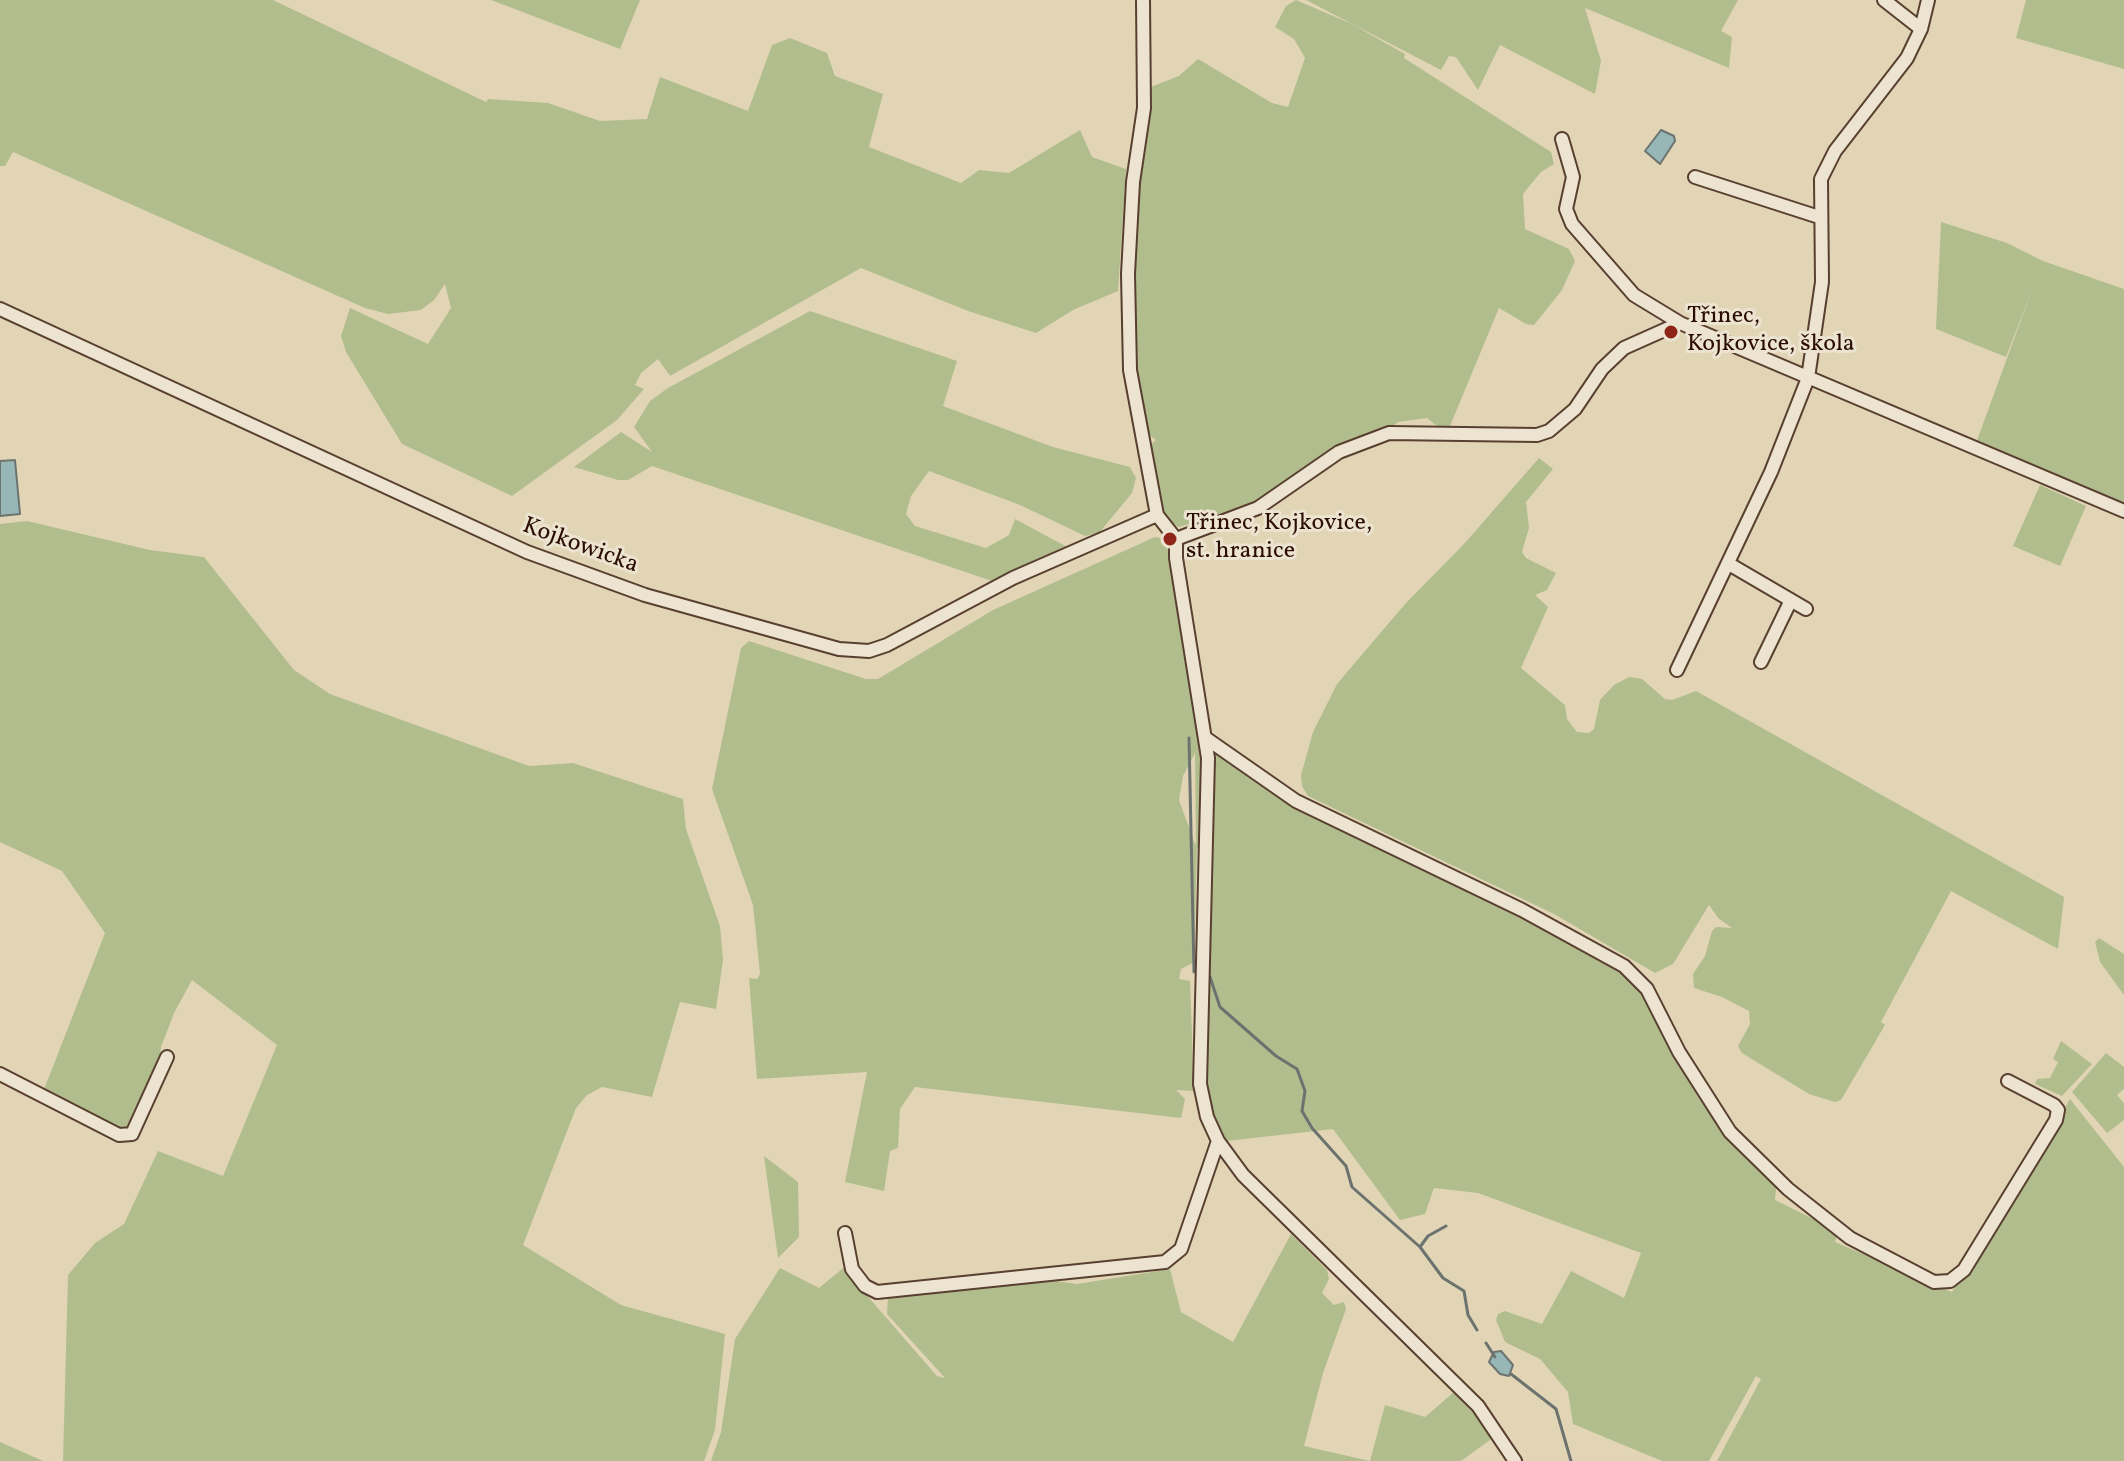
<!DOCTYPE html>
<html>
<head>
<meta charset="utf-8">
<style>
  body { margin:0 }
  canvas { display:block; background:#e1d5b6 }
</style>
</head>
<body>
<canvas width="2124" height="1461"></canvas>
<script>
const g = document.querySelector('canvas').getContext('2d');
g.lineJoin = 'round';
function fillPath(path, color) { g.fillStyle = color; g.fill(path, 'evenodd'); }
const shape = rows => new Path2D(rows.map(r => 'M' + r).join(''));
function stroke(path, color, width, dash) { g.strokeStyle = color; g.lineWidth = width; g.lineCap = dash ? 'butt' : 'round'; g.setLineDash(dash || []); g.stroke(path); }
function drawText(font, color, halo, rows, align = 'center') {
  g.font = font + ' Vollkorn,serif'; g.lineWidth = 6; g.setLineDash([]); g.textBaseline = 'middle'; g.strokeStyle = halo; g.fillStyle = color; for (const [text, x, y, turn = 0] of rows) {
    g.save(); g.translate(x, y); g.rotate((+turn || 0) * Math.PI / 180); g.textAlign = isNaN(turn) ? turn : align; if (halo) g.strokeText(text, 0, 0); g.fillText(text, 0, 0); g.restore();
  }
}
fillPath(shape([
  [0,0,273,0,486,102,488,99,548,103,600,121,647,119,660,77,748,111,772,45,790,38,827,53,835,76,883,94,869,147,961,183,979,170,1009,173,1080,130,1092,157,1126,169,1118,291,1073,310,1036,333,968,311,861,268,670,376,658,359,641,373,635,385,644,389,617,420,512,496,402,444,346,352,341,336,350,308,428,344,451,308,445,284,434,300,421,310,388,314,365,308,13,152,5,166,0,166],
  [491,0,640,0,620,49],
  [1296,0,1352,24,1405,54,1404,58,1551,152,1554,164,1541,172,1523,194,1525,229,1569,249,1575,261,1562,290,1534,325,1526,324,1499,308,1450,426,1437,426,1427,418,1398,422,1390,429,1347,441,1328,452,1245,510,1178,527,1163,514,1149,446,1156,440,1144,431,1133,359,1134,232,1148,88,1179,76,1198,59,1272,103,1288,107,1305,58,1294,39,1275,27,1286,6],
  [1306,0,1738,0,1721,31,1732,37,1729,68,1585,8,1601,61,1595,94,1500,45,1478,90,1456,57,1449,56,1441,70],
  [2026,0,2124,0,2124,69,2016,38],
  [1941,222,2007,243,2043,261,2124,289,2124,504,1975,446,2033,287,2006,357,1936,329],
  [810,311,957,361,943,406,1053,447,1130,467,1136,478,1132,493,1099,533,1085,536,1020,505,929,471,911,496,906,514,915,526,986,548,1009,535,1015,519,1069,548,995,582,652,466,628,480,618,480,574,467,621,432,652,452,634,427,650,401,668,388],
  [1539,458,1553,469,1526,502,1529,528,1522,552,1526,558,1556,573,1547,590,1535,595,1548,607,1521,668,1565,705,1567,719,1577,732,1589,733,1594,729,1600,700,1614,685,1629,677,1642,679,1665,699,1672,700,1696,691,2064,897,2058,949,1951,891,1881,1022,1885,1025,1841,1100,1835,1102,1809,1094,1742,1053,1738,1046,1750,1024,1749,1011,1722,997,1694,988,1693,974,1705,956,1712,931,1716,927,1732,928,1718,918,1709,905,1673,964,1655,973,1554,914,1308,796,1302,786,1301,775,1313,732,1337,684,1405,604,1464,544],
  [2040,485,2086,506,2060,566,2013,546],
  [27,521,150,550,204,557,294,670,330,694,529,766,573,763,683,799,686,829,720,926,723,960,716,1009,680,1002,652,1097,602,1087,587,1095,576,1108,523,1245,621,1305,725,1334,715,1430,704,1461,63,1461,68,1275,95,1243,124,1224,158,1151,223,1176,277,1045,192,980,174,1013,161,1047,159,1073,138,1127,120,1133,43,1092,105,933,62,871,0,842,0,524],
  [1155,537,1166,539,1200,739,1201,763,1221,752,1340,828,1576,944,1622,973,1637,985,1685,1075,1776,1188,1775,1200,1838,1231,1835,1242,1952,1292,2070,1099,2124,1167,2124,1461,1717,1461,1761,1379,1756,1376,1709,1461,1662,1461,1573,1424,1568,1392,1540,1359,1505,1342,1496,1320,1498,1314,1505,1311,1542,1324,1571,1271,1624,1298,1641,1253,1478,1193,1434,1188,1425,1214,1400,1220,1333,1129,1227,1141,1216,1124,1206,1084,1205,1025,1212,862,1197,848,1194,962,1181,969,1179,979,1190,981,1192,1034,1193,1091,1176,1090,1185,1099,1181,1118,915,1087,900,1109,898,1148,890,1151,884,1191,845,1182,867,1072,757,1079,749,978,757,979,760,974,753,905,712,789,741,648,749,641,866,679,878,679,993,610],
  [1195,753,1196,844,1195,844,1179,800,1183,776],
  [2099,938,2124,954,2124,995,2100,962,2095,942],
  [2061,1041,2092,1064,2062,1096,2035,1084,2037,1079,2050,1078,2058,1062,2053,1059],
  [2106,1053,2124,1067,2124,1089,2117,1095,2124,1103,2124,1120,2107,1133,2072,1092],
  [764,1156,798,1182,799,1237,778,1258],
  [1291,1234,1327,1270,1329,1279,1322,1293,1334,1305,1344,1302,1346,1309,1323,1373,1304,1446,1370,1461,1385,1405,1425,1417,1454,1392,1492,1434,1490,1440,1461,1461,711,1461,721,1432,735,1339,780,1268,819,1288,847,1265,857,1284,937,1376,945,1378,887,1314,888,1295,984,1284,1056,1281,1077,1284,1170,1269,1181,1312,1233,1342],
  [0,1442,43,1461,0,1461]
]), '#b2bd8e');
const water = shape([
  [1661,130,1674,136,1675,141,1660,164,1645,151,1661,130],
  [15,460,20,514,0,516,0,461,15,460],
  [1501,1351,1513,1365,1509,1376,1500,1374,1489,1362,1494,1352,1501,1351]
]);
fillPath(water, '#97b7b7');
stroke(water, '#6c736f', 2);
stroke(shape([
  [1189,738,1194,972],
  [1210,977,1220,1007,1276,1056,1297,1069,1305,1091,1302,1111,1312,1128,1346,1166,1352,1187,1420,1247,1443,1278,1464,1291,1468,1315,1477,1330],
  [1420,1247,1428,1236,1446,1226],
  [1486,1343,1495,1357],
  [1511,1374,1556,1409,1571,1461]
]), '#6c736f', 3);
const minor = shape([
  [1143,0,1144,108,1133,182,1128,274,1130,370,1157,515,1176,539],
  [1884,0,1921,29],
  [1562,139,1573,177,1566,209,1572,224,1634,295,1680,323],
  [1695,177,1819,217],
  [0,309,527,552,645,595,839,649,869,651,887,645,1013,578,1157,515],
  [1729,564,1806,609],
  [1761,662,1791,600],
  [1677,670,1771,472,1808,378,1822,282,1821,179,1835,151,1907,58,1921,29,1928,0],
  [1207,739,1296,801,1522,910,1624,966,1647,989,1679,1052,1730,1132,1788,1189,1850,1238,1934,1282,1950,1281,1964,1270,2056,1120,2058,1110,2054,1105,2008,1081],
  [0,1074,119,1135,132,1134,167,1057],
  [845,1233,852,1269,865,1286,877,1292,1165,1262,1181,1249,1218,1141],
  [1515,1461,1478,1406,1243,1175,1218,1141,1207,1117,1200,1084,1208,758,1176,558,1176,539,1258,508,1339,452,1389,433,1537,435,1549,431,1575,409,1602,369,1624,348,1680,323,2124,511]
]);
stroke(minor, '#593f2f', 16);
stroke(minor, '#ece4d0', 12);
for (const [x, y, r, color] of [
  [1671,332,8,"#8f2418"],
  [1170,539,8,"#8f2418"]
]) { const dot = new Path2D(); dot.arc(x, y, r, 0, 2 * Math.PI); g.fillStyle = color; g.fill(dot); stroke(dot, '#ece4d0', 3); }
drawText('24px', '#2c0d02', '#ece4d0', [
  ["Třinec,",1687,318],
  ["Kojkovice, škola",1687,346],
  ["Třinec, Kojkovice,",1186,525],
  ["st. hranice",1186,553]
], 'left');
drawText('24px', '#2c0d02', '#ece4d0', [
  ["Kojkowicka",580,547,20]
]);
</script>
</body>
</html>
